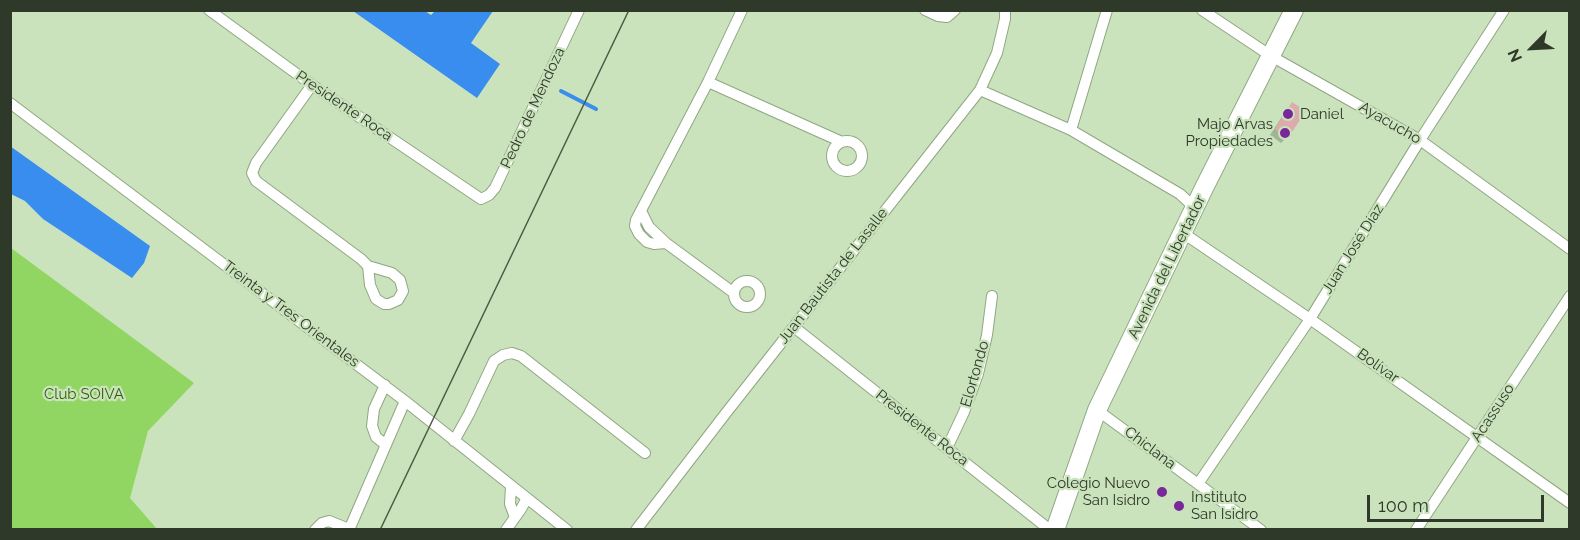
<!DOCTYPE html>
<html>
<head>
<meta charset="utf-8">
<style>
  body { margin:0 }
  #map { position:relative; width:1580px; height:540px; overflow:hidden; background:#cae3bc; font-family:Raleway,sans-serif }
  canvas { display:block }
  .frame { position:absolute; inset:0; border:12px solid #2f392a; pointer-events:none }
  .north { position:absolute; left:1502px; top:18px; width:60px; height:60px; -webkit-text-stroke:4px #cae3bc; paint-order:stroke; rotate:246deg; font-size:16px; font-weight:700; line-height:24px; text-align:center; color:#2f392a }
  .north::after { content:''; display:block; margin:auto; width:21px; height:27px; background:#2f392a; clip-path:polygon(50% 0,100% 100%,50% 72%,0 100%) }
  .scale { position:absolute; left:1367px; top:495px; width:177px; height:27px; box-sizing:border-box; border:3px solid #2f392a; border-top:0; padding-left:8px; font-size:18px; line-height:21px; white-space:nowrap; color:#2f392a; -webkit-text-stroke:4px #cae3bc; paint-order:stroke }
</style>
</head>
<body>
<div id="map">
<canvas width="1580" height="540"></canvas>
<div class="frame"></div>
<div class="north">N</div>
<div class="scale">100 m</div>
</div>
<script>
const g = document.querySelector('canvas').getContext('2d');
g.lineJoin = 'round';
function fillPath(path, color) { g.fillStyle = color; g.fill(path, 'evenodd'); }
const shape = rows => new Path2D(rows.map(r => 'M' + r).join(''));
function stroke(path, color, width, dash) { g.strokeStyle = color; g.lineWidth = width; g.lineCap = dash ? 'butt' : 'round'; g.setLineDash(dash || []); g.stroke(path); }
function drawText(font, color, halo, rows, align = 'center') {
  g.font = font + ' Raleway,sans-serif'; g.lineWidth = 4.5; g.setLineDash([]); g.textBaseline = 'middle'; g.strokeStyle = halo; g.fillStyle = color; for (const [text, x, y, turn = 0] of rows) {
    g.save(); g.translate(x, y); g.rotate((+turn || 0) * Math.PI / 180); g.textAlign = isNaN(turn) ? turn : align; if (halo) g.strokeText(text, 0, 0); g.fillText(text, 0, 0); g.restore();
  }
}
fillPath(shape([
  [11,248,194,383,148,431,130,498,157,529,11,529]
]), '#91d663');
fillPath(shape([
  [353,11,425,11,431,15,435,11,493,11,471,43,500,64,477,98],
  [10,146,150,246,144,263,132,278,43,219,25,201,11,194]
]), '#398def');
fillPath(shape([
  [1293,104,1287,137,1281,143,1270,135,1287,109]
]), '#0003');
stroke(shape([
  [561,91,596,109]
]), '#398def', 4);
fillPath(shape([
  [1292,102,1306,111,1288,138,1275,129]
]), '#ddabae');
const minor = shape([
  [209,10,312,85,481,199,489,195,495,188,579,10],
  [925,10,938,16,947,17,955,10],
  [1202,10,1271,56,1420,140,1570,249],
  [708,82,842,142],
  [312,85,256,163,252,173,256,181,361,259,368,266],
  [980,90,1071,130,1180,194,1195,208],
  [10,103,405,401,567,530],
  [1071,130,1107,10],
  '832 156a15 15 0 1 1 30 0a15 15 0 1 1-30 0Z',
  [641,211,649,227,666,243,734,293],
  [1183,233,1310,319,1570,503],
  [666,243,654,244,647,242,639,234,635,226,636,220,708,82,742,10],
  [368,266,392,273,400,280,403,291,398,300,389,304,384,304,376,299,370,285,368,266],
  '734 294a13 13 0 1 1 26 0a13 13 0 1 1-26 0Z',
  [794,327,1050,530],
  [385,385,374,409,372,426,376,437,386,445],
  [1097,410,1261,530],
  [454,441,469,414,494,361,503,355,512,353,521,356,645,453],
  [947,448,964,412,978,374,987,335,992,296],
  [1198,484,1310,319,1420,140,1504,10],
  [511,486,510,504,515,517],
  [315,530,322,523,329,521,349,529],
  [349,530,405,401],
  [506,530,521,509,527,498],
  [636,530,726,413,980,90,997,53,1005,19,1005,10],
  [1416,530,1570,296]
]);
const primary = shape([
  [1055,530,1097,410,1204,188,1294,10]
]);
stroke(minor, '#8fa682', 12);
stroke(primary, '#8fa682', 20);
stroke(minor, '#fff', 10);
stroke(primary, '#fff', 18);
stroke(shape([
  [380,530,629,10]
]), '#4d5a46', 1.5);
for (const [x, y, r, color] of [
  [1288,114,6,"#792899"],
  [1285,133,6,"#792899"],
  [1162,492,6,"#792899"],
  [1179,506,6,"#792899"]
]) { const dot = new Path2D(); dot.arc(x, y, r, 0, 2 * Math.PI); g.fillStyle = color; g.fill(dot); stroke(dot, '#cae3bc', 2); }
drawText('15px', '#2f392a', '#cae3bc', [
  ["Presidente Roca",344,106,34],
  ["Pedro de Mendoza",533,108,-65],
  ["Ayacucho",1390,123,30],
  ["Juan José Díaz",1353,249,-58],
  ["Avenida del Libertador",1167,267,-64],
  ["Juan Bautista de Lasalle",833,276,-52],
  ["Treinta y Tres Orientales",291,314,37],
  ["Bolívar",1378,366,35],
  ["Elortondo",975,374,-74],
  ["Acassuso",1493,413,-57],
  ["Presidente Roca",922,428,38],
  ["Chiclana",1150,448,37]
]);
drawText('15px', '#2f392a', '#cae3bc', [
  ["Daniel",1300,114],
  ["Majo Arvas",1273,124,"right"],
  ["Propiedades",1273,141,"right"],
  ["Colegio Nuevo",1150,483,"right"],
  ["San Isidro",1150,500,"right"],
  ["Instituto",1191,497],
  ["San Isidro",1191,514]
], 'left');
drawText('15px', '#325e0b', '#cae3bc', [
  ["Club SOIVA",84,394]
]);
</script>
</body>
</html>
